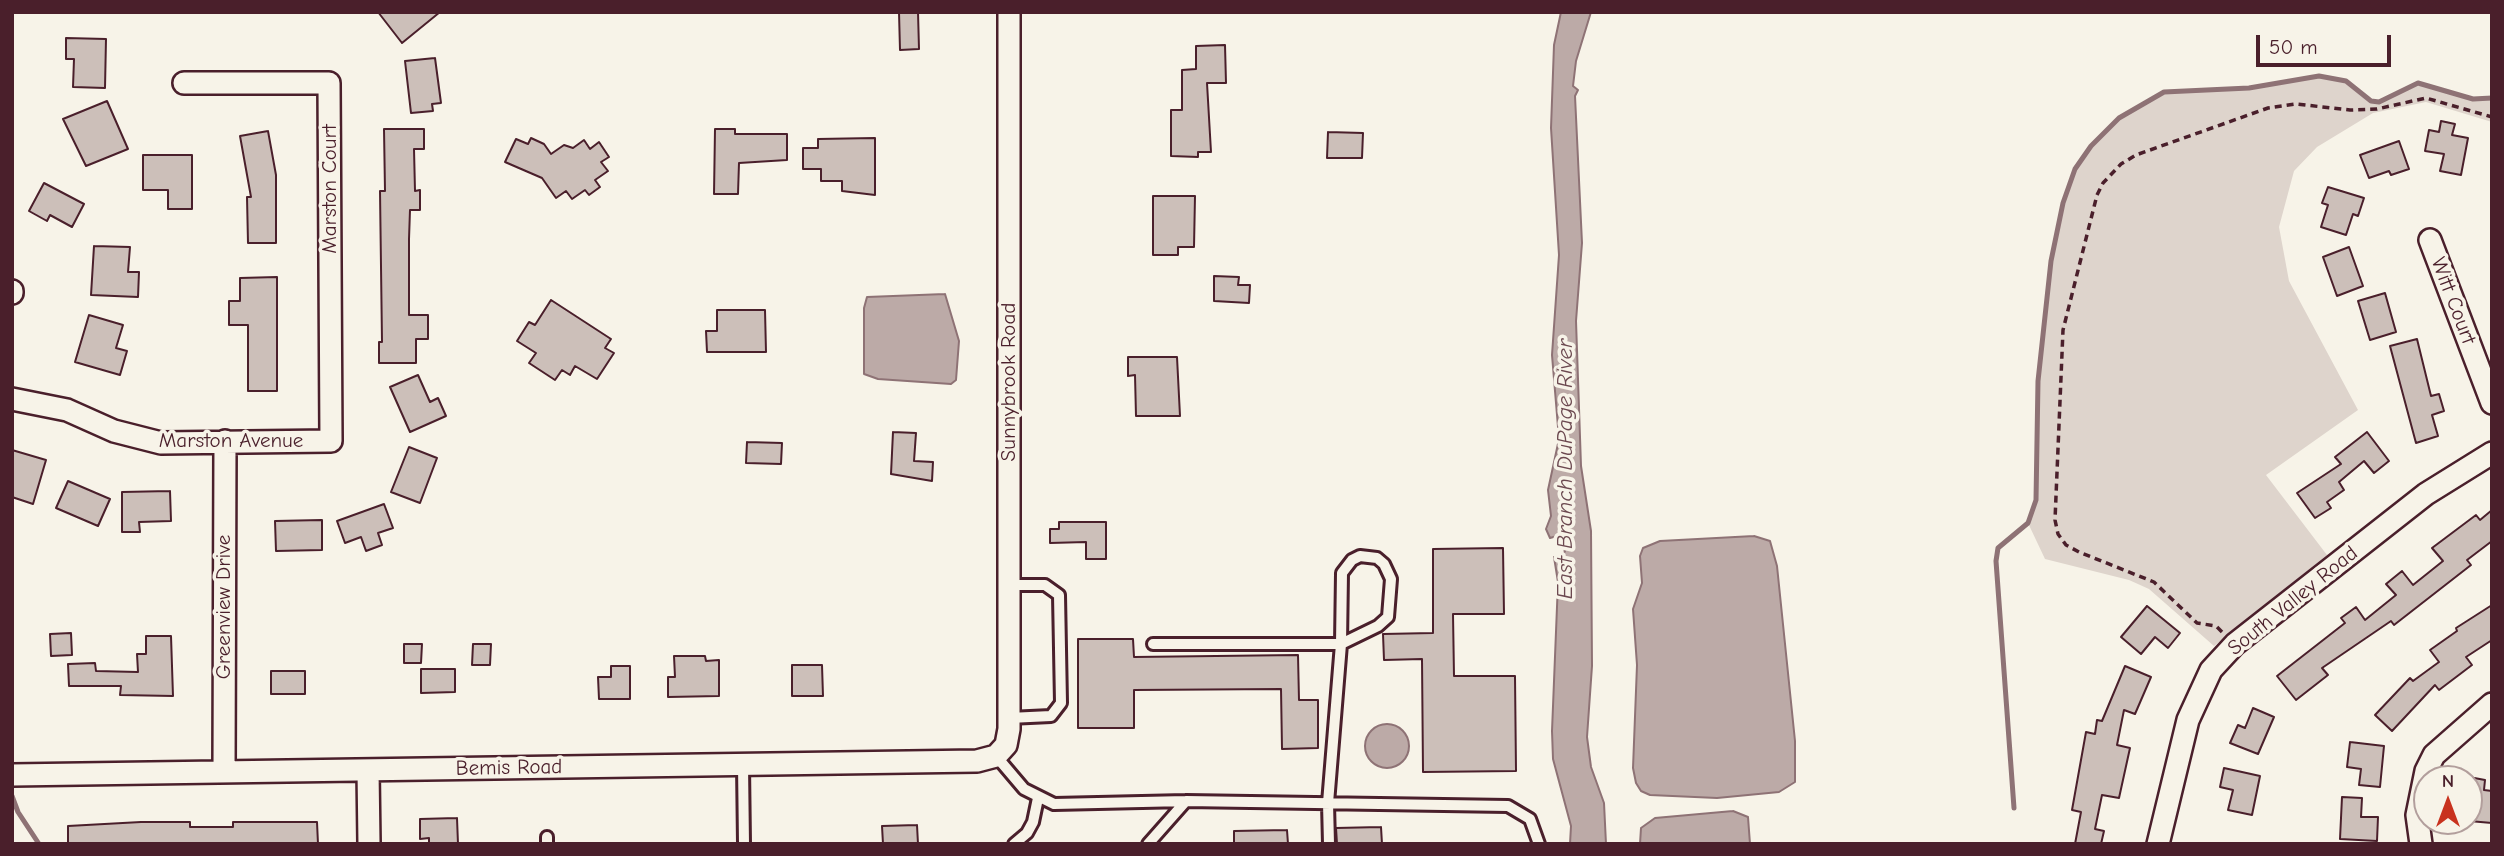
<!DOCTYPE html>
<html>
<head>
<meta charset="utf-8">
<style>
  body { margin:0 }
  #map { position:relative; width:2504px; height:856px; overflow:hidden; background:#f7f3e8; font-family:"Comic Neue",sans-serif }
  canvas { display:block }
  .frame { position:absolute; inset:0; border:14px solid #4a1f2b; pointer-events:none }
  .north { position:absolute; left:2413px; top:765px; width:70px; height:70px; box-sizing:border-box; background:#f7f3e8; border:2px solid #b29e9c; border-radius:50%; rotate:0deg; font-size:19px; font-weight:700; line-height:28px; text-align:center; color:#4a1f2b }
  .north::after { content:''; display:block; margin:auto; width:24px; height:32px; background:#c8321e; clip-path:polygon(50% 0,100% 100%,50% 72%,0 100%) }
  .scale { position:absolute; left:2256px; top:35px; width:135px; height:32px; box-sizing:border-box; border:4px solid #4a1f2b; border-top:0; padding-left:9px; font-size:21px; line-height:24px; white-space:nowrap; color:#4a1f2b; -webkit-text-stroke:5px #f7f3e8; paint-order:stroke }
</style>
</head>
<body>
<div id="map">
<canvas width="2504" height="856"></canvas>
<div class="frame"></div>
<div class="north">N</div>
<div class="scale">50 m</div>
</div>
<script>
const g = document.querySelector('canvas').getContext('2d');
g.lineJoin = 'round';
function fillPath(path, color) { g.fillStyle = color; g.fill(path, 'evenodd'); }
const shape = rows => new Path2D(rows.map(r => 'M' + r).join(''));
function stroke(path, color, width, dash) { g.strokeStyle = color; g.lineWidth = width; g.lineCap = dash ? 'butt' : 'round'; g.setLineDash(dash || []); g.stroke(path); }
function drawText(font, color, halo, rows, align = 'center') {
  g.font = font + ' "Comic Neue",sans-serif'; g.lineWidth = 7; g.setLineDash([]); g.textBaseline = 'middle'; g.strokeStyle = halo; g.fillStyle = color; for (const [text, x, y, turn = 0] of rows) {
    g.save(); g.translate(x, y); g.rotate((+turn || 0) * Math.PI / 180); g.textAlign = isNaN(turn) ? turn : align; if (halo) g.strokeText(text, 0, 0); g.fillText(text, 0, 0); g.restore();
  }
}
fillPath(shape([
  [2319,76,2346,81,2371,101,2379,102,2418,83,2473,99,2492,98,2492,122,2426,102,2373,113,2317,147,2294,171,2279,227,2289,281,2358,410,2266,475,2327,555,2214,646,2149,589,2129,580,2045,559,2028,523,2036,500,2038,381,2051,261,2063,203,2075,169,2091,146,2119,118,2164,92,2249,88]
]), '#ded4cc');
const water = shape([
  [1561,12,1591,12,1576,61,1573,86,1578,90,1575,96,1582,243,1576,321,1581,466,1591,531,1592,666,1587,737,1591,767,1604,803,1606,844,1570,844,1571,826,1553,759,1552,731,1558,582,1554,557,1561,559,1565,551,1557,536,1550,538,1546,529,1551,516,1548,490,1559,439,1552,355,1559,255,1551,128,1554,45,1561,12],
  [945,294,959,341,956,380,951,384,878,379,864,374,864,308,867,297,945,294],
  [1754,536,1770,541,1777,566,1795,741,1795,782,1779,792,1717,798,1650,795,1641,791,1636,783,1633,768,1637,665,1633,609,1642,583,1640,556,1643,548,1660,541,1754,536],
  '1365 746a22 22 0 1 1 44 0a22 22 0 1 1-44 0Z',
  [1733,811,1748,817,1750,844,1640,844,1641,828,1655,818,1733,811]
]);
fillPath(water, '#bcaaa7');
stroke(water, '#8e7275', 2);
stroke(shape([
  [12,796,18,812,39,844],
  [2014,808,1996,561,1998,548,2028,523,2036,500,2038,381,2051,261,2063,203,2075,169,2091,146,2119,118,2164,92,2249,88,2319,76,2346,81,2371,101,2379,102,2418,83,2473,99,2492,98]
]), '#8e7275', 5);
const building = shape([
  [378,12,440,12,402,43,378,12],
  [899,12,918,12,919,49,900,50,899,12],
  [66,38,106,39,105,88,73,87,74,59,66,59,66,38],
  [1225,45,1226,83,1207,83,1211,152,1198,152,1198,157,1171,156,1171,110,1182,110,1182,70,1196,69,1196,46,1225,45],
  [435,58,441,103,432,104,433,111,411,113,405,61,435,58],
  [107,101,128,149,86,166,63,119,107,101],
  [2441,121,2455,124,2452,135,2468,138,2461,175,2440,171,2444,154,2425,151,2429,130,2439,132,2441,121],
  [384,129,424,129,424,149,414,149,415,191,420,190,420,210,410,210,409,239,409,315,428,315,428,339,416,339,416,363,379,363,379,342,382,342,380,191,385,191,384,129],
  [715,129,735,129,735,134,787,134,787,160,739,163,738,194,714,194,715,129],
  [268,131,276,175,276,243,248,243,247,197,251,197,240,136,268,131],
  [1328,132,1363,133,1362,158,1327,158,1328,132],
  [531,138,544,144,551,154,564,145,573,148,584,140,590,149,599,142,609,157,601,162,608,171,595,180,600,187,589,195,585,190,572,199,566,191,556,198,542,178,505,162,516,139,528,144,531,138],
  [875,138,875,195,842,191,842,181,821,181,821,169,803,169,803,148,818,148,818,139,875,138],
  [2399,141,2409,169,2391,175,2389,171,2369,178,2360,155,2399,141],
  [143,155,192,155,192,209,168,209,168,190,143,190,143,155],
  [44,183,84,204,72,227,50,215,47,221,29,211,44,183],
  [2328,187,2364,198,2358,216,2353,214,2346,235,2321,227,2328,205,2322,203,2328,187],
  [1153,196,1195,196,1194,247,1178,247,1178,255,1153,255,1153,196],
  [94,246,130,247,128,272,139,272,138,297,91,295,94,246],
  [2349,247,2363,286,2337,296,2323,257,2349,247],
  [1214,276,1239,277,1238,285,1250,285,1249,303,1214,301,1214,276],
  [277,277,277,391,248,391,248,325,229,325,229,301,240,301,240,278,277,277],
  [2385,293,2396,332,2370,340,2358,301,2385,293],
  [551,300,611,339,605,348,614,353,597,379,575,366,570,375,562,370,555,380,529,363,536,353,517,341,529,322,535,325,551,300],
  [717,310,765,310,766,352,707,352,706,331,717,331,717,310],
  [89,315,123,325,116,348,127,351,120,375,75,362,89,315],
  [2417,339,2431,396,2439,394,2444,411,2432,415,2438,436,2416,443,2390,346,2417,339],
  [1128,357,1177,357,1180,416,1136,416,1135,375,1128,376,1128,357],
  [418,375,430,402,438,398,446,416,410,432,390,387,418,375],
  [893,432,916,433,914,461,933,462,932,481,891,474,893,432],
  [2367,432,2389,461,2374,473,2364,461,2339,482,2344,490,2327,502,2331,508,2315,518,2297,493,2341,464,2335,457,2367,432],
  [747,442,782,443,781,464,746,463,747,442],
  [409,447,437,458,420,503,391,492,409,447],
  [12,450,46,460,33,504,12,497,12,450],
  [68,481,110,499,98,526,56,508,68,481],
  [170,491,171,521,139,522,140,532,122,532,122,492,170,491],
  [384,504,393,528,378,533,382,545,366,551,361,537,345,543,337,521,384,504],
  [2492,510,2492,541,2467,560,2471,565,2394,625,2391,621,2322,668,2328,675,2296,700,2277,676,2345,623,2341,618,2356,607,2365,620,2396,595,2386,584,2402,571,2413,585,2443,561,2432,548,2476,515,2480,520,2492,510],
  [322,520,322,550,276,551,275,521,322,520],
  [1059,522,1106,522,1106,559,1086,559,1086,542,1050,543,1050,529,1059,529,1059,522],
  [1503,548,1504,614,1453,614,1454,676,1515,676,1516,771,1423,772,1422,659,1384,660,1383,634,1433,633,1433,549,1503,548],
  [2492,605,2492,640,2466,657,2472,665,2439,690,2435,685,2392,731,2375,715,2410,678,2413,681,2439,662,2430,650,2457,631,2456,628,2492,605],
  [2147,606,2180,633,2168,648,2155,637,2141,654,2121,637,2147,606],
  [71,633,72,655,51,656,50,634,71,633],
  [146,636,171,636,173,696,120,695,121,686,69,686,68,664,95,663,96,671,138,672,137,654,146,654,146,636],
  [1078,639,1133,639,1134,657,1298,655,1299,700,1318,700,1318,748,1282,749,1281,689,1134,690,1134,728,1078,728,1078,639],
  [404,644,422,644,421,663,404,663,404,644],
  [473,644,491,644,490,665,472,665,473,644],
  [674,656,705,656,706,661,719,660,719,696,668,697,668,677,675,677,674,656],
  [792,665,822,665,823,696,792,696,792,665],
  [611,666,630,666,630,699,599,699,598,677,611,677,611,666],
  [2125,666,2151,677,2135,714,2124,710,2117,745,2130,748,2119,798,2102,795,2095,829,2104,831,2101,844,2075,844,2081,812,2072,810,2086,732,2095,734,2097,720,2102,721,2125,666],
  [421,669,455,669,455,692,421,693,421,669],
  [271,671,305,671,305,694,271,694,271,671],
  [2253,708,2274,717,2258,754,2230,743,2238,725,2245,728,2253,708],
  [2350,742,2384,746,2380,787,2359,785,2361,769,2347,767,2350,742],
  [2224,768,2260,776,2252,815,2228,810,2233,790,2220,787,2224,768],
  [2469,777,2485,780,2484,790,2492,791,2492,823,2469,821,2472,797,2469,797,2469,777],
  [2342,797,2362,798,2361,817,2378,817,2377,841,2340,839,2342,797],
  [457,818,458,844,429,844,429,838,420,839,420,819,457,818],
  [141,822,190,822,190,827,233,827,233,822,317,822,318,844,68,844,68,826,141,822],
  [917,825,918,844,883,844,882,826,917,825],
  [1381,827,1382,844,1337,844,1336,828,1381,827],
  [1287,830,1288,844,1234,844,1234,831,1287,830]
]);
fillPath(building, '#ccbfb9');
stroke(building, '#4a1f2b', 2);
const service = shape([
  [1009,585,1045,585,1059,595,1061,703,1051,716,1009,718],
  [1153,644,1341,644,1378,626,1388,617,1391,579,1384,564,1377,558,1360,556,1352,560,1342,573,1341,644,1328,803,1329,844],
  [996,756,1024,789,1054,804,1186,801,1508,806,1530,819,1539,844],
  [743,765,744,844],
  [547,837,547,844],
  [1014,844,1027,833,1033,822,1038,798],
  [1148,844,1186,801]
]);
const minor = shape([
  [2430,240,2492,403],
  [12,293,12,291],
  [12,399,67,410,114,431,161,443,331,441,329,83,184,83],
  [368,770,369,844],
  [224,772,225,441],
  [12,775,977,761,996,756,1006,745,1009,729,1009,12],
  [2158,844,2188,720,2211,670,2235,644,2426,494,2492,453],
  [2421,844,2417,815,2426,771,2434,755,2492,704]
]);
stroke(service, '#4a1f2b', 16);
stroke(minor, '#4a1f2b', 26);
stroke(shape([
  [2222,632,2216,626,2197,623,2154,582,2079,552,2066,545,2058,534,2055,520,2063,330,2097,195,2103,183,2121,164,2136,155,2268,108,2296,104,2350,110,2377,109,2426,98,2492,117]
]), '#4a1f2b', 3.5, [7, 5]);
stroke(service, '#f7f3e8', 10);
stroke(minor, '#f7f3e8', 21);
drawText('21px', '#4a1f2b', '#f7f3e8', [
  ["Marston Court",330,189,-90],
  ["Witt Court",2453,301,69],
  ["Sunnybrook Road",1009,382,-90],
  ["Marston Avenue",231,441],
  ["South Valley Road",2293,601,-39],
  ["Greenview Drive",224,607,-90],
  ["Bemis Road",509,768,-1]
]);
drawText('italic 23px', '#6c4950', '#f7f3e8', [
  ["East Branch DuPage River",1565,469,-90]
]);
</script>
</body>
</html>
